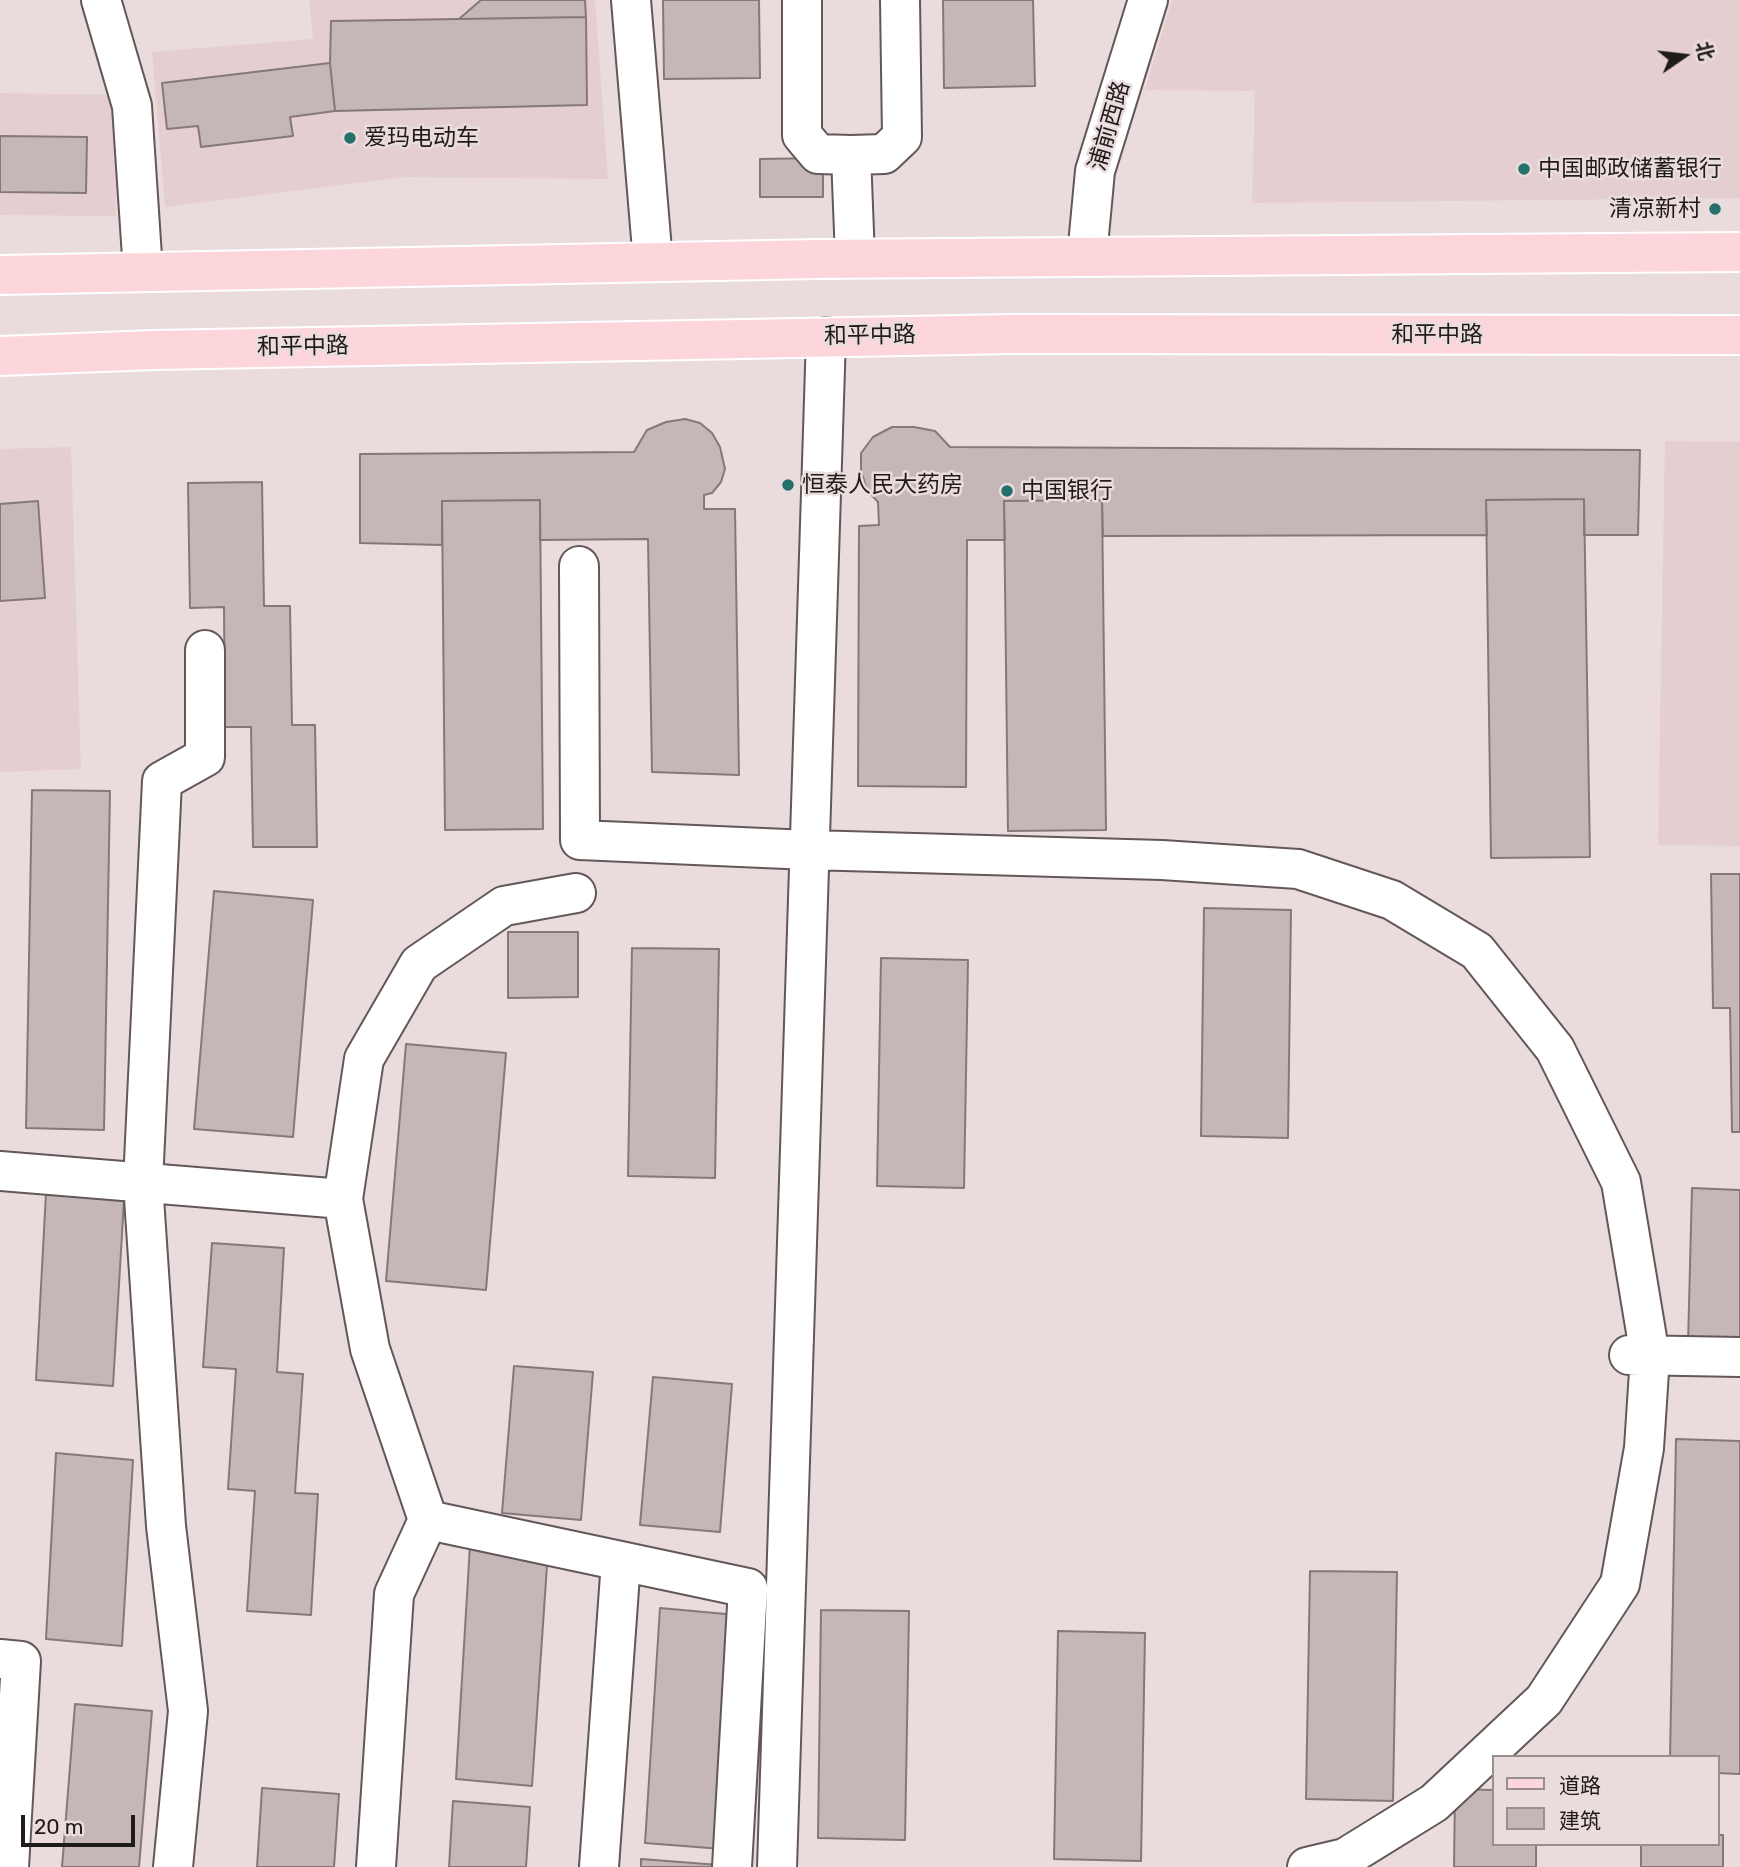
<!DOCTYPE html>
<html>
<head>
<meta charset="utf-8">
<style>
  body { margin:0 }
  #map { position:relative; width:1740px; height:1867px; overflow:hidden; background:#eadbdd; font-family:Rubik,"Noto Sans SC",sans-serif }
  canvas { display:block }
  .legend { position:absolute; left:1492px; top:1755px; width:228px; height:91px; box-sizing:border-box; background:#eadbdd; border:2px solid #998e8f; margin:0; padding:9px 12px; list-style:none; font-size:21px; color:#201b1b }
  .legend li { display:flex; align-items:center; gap:14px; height:35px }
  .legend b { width:35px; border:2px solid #998e8f }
  .north { position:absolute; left:1649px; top:21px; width:70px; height:70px; -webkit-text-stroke:5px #eadbdd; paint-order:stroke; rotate:76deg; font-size:19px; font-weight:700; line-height:28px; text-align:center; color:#201b1b }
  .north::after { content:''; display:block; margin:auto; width:24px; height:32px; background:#201b1b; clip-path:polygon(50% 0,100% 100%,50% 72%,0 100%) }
  .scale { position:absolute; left:21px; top:1815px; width:114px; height:32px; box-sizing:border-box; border:4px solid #201b1b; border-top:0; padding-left:9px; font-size:21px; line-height:24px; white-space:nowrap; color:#201b1b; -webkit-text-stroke:5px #eadbdd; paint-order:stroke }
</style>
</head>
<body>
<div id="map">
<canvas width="1740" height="1867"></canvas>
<ul class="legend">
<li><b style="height:9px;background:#fcd6db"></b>道路</li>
<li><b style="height:19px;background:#c5b7b8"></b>建筑</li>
</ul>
<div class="north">北</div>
<div class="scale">20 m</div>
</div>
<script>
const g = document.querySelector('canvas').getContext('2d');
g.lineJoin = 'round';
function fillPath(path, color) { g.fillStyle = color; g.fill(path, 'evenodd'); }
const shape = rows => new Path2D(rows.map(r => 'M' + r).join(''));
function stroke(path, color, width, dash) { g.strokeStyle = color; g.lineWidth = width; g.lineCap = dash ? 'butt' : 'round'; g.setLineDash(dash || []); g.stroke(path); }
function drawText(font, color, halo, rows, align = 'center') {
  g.font = font + ' Rubik,"Noto Sans SC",sans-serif'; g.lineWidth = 5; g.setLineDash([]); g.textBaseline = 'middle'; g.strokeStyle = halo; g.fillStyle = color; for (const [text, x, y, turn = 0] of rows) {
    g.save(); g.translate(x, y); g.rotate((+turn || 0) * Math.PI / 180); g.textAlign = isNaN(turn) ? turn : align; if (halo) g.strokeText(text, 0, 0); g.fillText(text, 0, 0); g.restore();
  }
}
fillPath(shape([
  [309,0,595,0,608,179,406,177,165,207,152,52,313,39],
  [1172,0,1740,0,1740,198,1252,203,1255,91,1145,90],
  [0,93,117,95,116,216,0,215],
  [1665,441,1740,442,1740,846,1658,845],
  [71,447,81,769,0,772,0,449]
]), '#e5ced0');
const building = shape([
  [481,0,585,0,586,17,459,19,481,0],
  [663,0,759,0,760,78,664,79,663,0],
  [943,0,1033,0,1035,86,944,88,943,0],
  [586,17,587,105,335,111,330,63,331,21,586,17],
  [330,63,335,111,290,117,293,136,201,147,198,126,167,129,162,83,330,63],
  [0,136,87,137,86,193,0,192,0,136],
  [823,158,823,197,760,197,760,159,823,158],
  [685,419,700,423,712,433,720,447,725,469,721,482,712,493,704,495,704,509,735,509,739,775,652,772,648,539,540,540,540,500,442,501,442,545,360,543,360,454,634,452,647,430,666,422,685,419],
  [892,427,914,427,935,431,950,447,1640,450,1638,535,1584,535,1584,499,1486,500,1487,535,1103,536,1102,500,1004,501,1005,540,967,540,966,787,858,786,859,526,879,525,878,502,867,490,861,471,861,453,873,437,892,427],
  [262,482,264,606,290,606,292,725,315,725,317,847,253,847,251,727,225,727,224,607,190,608,188,483,262,482],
  [1584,499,1590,857,1491,858,1486,500,1584,499],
  [540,500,543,829,445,830,442,501,540,500],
  [1102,500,1106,830,1008,831,1004,501,1102,500],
  [38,501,45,598,0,601,0,504,38,501],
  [32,790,110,791,104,1130,26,1128,32,790],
  [1711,874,1740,874,1740,1132,1732,1132,1730,1008,1713,1008,1711,874],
  [214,891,313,900,293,1137,194,1129,214,891],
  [1204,908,1291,910,1288,1138,1201,1136,1204,908],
  [508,932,578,932,578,997,508,998,508,932],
  [632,948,719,949,715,1178,628,1176,632,948],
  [881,958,968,960,964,1188,877,1186,881,958],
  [406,1044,506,1053,486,1290,386,1281,406,1044],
  [1692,1188,1740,1190,1740,1346,1688,1344,1692,1188],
  [46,1193,124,1200,113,1386,36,1380,46,1193],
  [212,1243,284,1248,277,1372,303,1374,295,1493,318,1494,311,1615,247,1611,255,1491,228,1489,236,1369,203,1367,212,1243],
  [514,1366,593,1372,581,1520,502,1513,514,1366],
  [653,1377,732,1384,720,1532,640,1525,653,1377],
  [1676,1439,1740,1441,1740,1774,1717,1773,1717,1757,1670,1757,1676,1439],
  [56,1453,133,1460,122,1646,46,1639,56,1453],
  [470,1545,548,1551,532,1786,456,1779,470,1545],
  [1310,1571,1397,1572,1393,1801,1306,1799,1310,1571],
  [660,1608,737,1615,722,1849,645,1843,660,1608],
  [821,1610,909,1611,905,1840,818,1838,821,1610],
  [1058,1631,1145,1633,1141,1861,1054,1859,1058,1631],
  [75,1704,152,1711,139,1867,62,1867,75,1704],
  [262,1788,339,1794,334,1867,257,1867,262,1788],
  [1455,1789,1493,1790,1493,1844,1536,1844,1536,1867,1454,1867,1455,1789],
  [453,1801,530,1807,526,1867,449,1867,453,1801],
  [1717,1835,1723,1835,1723,1867,1641,1867,1641,1844,1717,1844,1717,1835],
  [641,1859,719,1865,718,1867,641,1867,641,1859]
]);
fillPath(building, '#c5b7b8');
stroke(building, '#857879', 2);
const minor = shape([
  [101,0,132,106,143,272],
  [631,0,653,262],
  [802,0,802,135,818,154,851,155,884,154,902,137,900,0],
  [851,155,855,258],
  [1087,256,1095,171,1148,0],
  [579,566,580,840,809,850,1162,860,1298,869,1392,900,1477,951,1555,1049,1621,1182,1650,1356,1644,1448,1620,1584,1544,1700,1434,1803,1345,1858,1307,1867],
  [576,893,504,906,419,964,364,1059,343,1199,370,1349,428,1520,748,1588,732,1867],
  [0,1171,343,1199],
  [1629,1355,1740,1357],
  [0,1659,21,1661,9,1867],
  [173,1867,188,1711,166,1526,143,1183,162,781,205,757,205,650],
  [376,1867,394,1594,428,1520],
  [599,1867,621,1561],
  [777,1867,826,337]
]);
const major = shape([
  [0,275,818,259,1740,252],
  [0,356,154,350,1012,334,1740,335]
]);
stroke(minor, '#635758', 42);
stroke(major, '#fff', 42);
stroke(minor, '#fff', 38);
stroke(major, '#fcd6db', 38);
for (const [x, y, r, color] of [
  [350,138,7,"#25706c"],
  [1524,169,7,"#25706c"],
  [1715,209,7,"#25706c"],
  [788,485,7,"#25706c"],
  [1007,491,7,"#25706c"]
]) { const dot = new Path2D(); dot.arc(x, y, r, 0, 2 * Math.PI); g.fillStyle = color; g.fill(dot); stroke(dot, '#eadbdd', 2.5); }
drawText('23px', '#201b1b', '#eadbdd', [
  ["浦前西路",1110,126,-74],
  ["和平中路",1437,335],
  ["和平中路",870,336,-1],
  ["和平中路",303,347,-1]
]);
drawText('23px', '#201b1b', '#eadbdd', [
  ["爱玛电动车",364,138],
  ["中国邮政储蓄银行",1538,169],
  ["清凉新村",1701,209,"right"],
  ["恒泰人民大药房",802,485],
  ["中国银行",1021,491]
], 'left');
</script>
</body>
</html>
